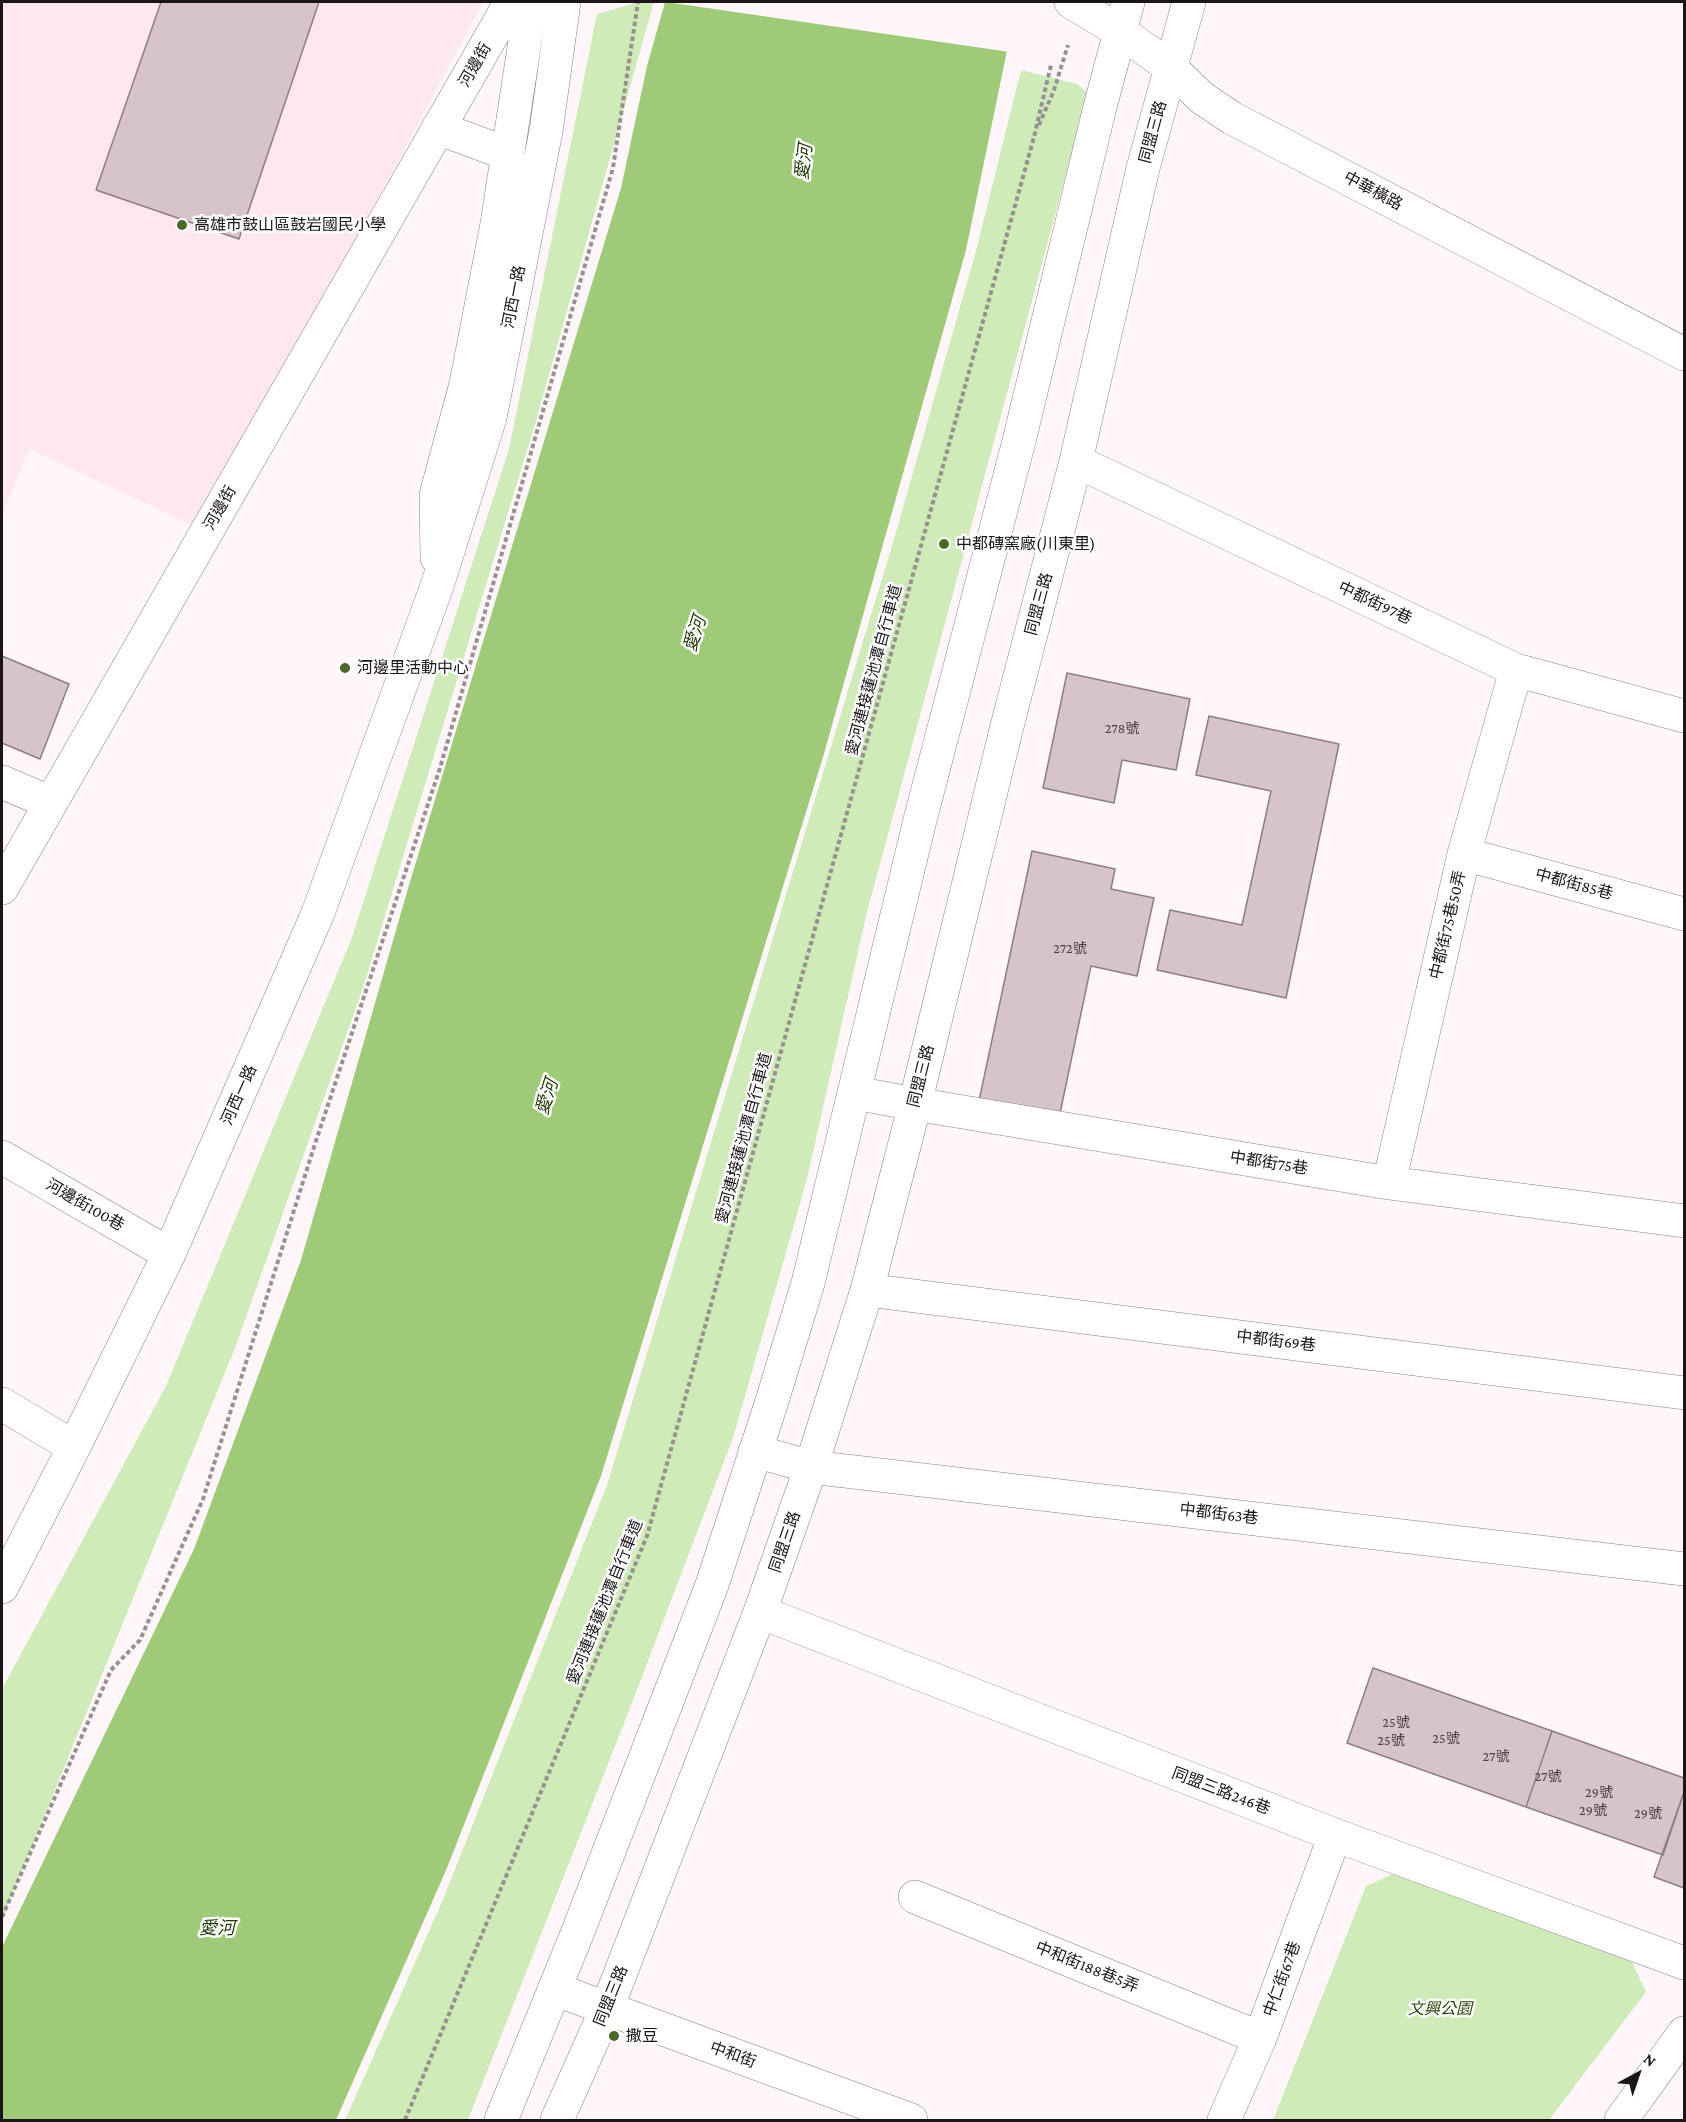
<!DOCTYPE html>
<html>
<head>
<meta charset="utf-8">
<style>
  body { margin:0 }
  #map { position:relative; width:1686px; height:2122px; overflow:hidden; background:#fef6f9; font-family:"Crimson Pro",serif }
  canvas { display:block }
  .frame { position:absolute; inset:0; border:3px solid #1c1518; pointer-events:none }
  .north { position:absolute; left:1608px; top:2044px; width:60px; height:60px; -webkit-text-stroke:4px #fff; paint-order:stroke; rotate:40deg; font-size:16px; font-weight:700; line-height:24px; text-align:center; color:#1c1518 }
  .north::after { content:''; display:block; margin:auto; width:21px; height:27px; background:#1c1518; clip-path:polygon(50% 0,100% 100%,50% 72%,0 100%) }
</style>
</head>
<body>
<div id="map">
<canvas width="1686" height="2122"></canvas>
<div class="frame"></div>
<div class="north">N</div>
</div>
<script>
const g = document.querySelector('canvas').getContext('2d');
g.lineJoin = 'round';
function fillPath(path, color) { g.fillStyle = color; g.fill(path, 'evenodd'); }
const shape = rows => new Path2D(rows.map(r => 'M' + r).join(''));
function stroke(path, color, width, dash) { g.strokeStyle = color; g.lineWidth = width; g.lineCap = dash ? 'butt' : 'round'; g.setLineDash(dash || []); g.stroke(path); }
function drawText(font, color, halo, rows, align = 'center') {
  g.font = font + ' "Crimson Pro","Noto Sans TC",serif'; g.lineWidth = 5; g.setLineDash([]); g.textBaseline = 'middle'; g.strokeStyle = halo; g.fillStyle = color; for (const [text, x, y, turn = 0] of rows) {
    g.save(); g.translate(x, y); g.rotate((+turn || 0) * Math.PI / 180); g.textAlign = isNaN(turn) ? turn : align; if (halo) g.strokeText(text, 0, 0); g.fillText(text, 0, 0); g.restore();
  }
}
fillPath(shape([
  [2,2,483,2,201,529,29,449,2,517]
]), '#fee7f1');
fillPath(shape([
  [639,2,654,2,536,421,363,988,235,1348,2,1920,2,1689,166,1386,351,940,509,449,597,14],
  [1021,70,1077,84,1088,93,866,916,807,1179,733,1438,632,1703,468,2120,345,2120,442,1902,607,1485,894,539,976,251],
  [1395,1873,1632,1962,1646,1992,1549,2120,1273,2120,1366,1886]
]), '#cfebb8');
fillPath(shape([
  [665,2,1017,2,966,250,823,757,601,1476,447,1868,336,2120,2,2120,2,1947,194,1549,301,1260,409,885,621,188,647,66]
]), '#9fca78');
fillPath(shape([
  [666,2,1020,2,1010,52]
]), '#fef6f9');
const building = shape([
  [161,2,319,2,239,239,96,190,161,2],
  [2,656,69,684,40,759,2,743,2,656],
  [1067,673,1190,699,1176,770,1122,760,1114,803,1043,788,1067,673],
  [1209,716,1339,744,1286,998,1157,970,1170,910,1242,925,1271,791,1196,775,1209,716],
  [1032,851,1115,869,1111,889,1154,898,1137,976,1091,966,1059,1118,979,1101,1032,851],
  [1373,1668,1552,1731,1526,1807,1347,1743,1373,1668],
  [1552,1731,1684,1778,1684,1792,1663,1855,1526,1807,1552,1731],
  [1684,1792,1684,1888,1654,1877,1684,1792]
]);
fillPath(building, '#d6c3cb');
stroke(building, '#8f7d85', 1.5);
const minor = shape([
  [1071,2,1121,32,1170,67,1202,98,1232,118,1684,354],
  [438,128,508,154],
  [1076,461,1516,670,1684,716],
  [437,558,436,495,466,384,497,224,531,2],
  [2,782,51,803],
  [1464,854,1684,914],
  [2,888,511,2],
  [855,1093,915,1104,1389,1183,1684,1221],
  [2,1157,169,1254],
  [1389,1183,1464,854,1516,670],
  [867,1290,1684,1393],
  [2,1404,74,1447],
  [755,1451,811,1467,1684,1569],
  [2,1587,74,1447,169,1254,318,913,437,586,490,418,546,131,564,2],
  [760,1612,1335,1835,1684,1963],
  [915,1897,1260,2038],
  [554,1989,911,2120],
  [501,2120,577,1934,712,1585,772,1401,808,1283,920,820,1019,441,1100,107,1128,2],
  [557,2120,607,2008,760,1612,811,1467,867,1290,915,1104,1006,730,1076,461,1143,168,1189,2],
  [1224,2120,1260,2038,1335,1835],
  [1621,2120,1684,2033]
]);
stroke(minor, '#8d7c84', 34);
stroke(shape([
  [1039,125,1054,90,1068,45],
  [2,1917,111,1670,140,1640,203,1499,314,1147,440,768,613,168,638,2],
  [405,2120,647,1536,1034,137,1051,65]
]), '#989093', 4, [4.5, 3]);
stroke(minor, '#fff', 33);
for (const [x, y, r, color] of [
  [182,225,6,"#486b23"],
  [944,544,6,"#486b23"],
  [345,668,6,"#486b23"],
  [614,2036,6,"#486b23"]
]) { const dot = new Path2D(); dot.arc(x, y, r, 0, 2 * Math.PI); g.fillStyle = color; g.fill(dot); stroke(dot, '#fff', 2); }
drawText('14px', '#4a4045', null, [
  ["278號",1122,729],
  ["272號",1070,949],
  ["25號",1396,1723],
  ["25號",1446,1739],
  ["25號",1391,1741],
  ["27號",1496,1757],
  ["27號",1548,1777],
  ["29號",1599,1793],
  ["29號",1593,1811],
  ["29號",1648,1814]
]);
drawText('16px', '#1c1518', '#fff', [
  ["河邊街",475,65,-60],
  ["同盟三路",1153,132,-75],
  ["中華橫路",1373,191,28],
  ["河西一路",514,297,-79],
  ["河邊街",220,508,-60],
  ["中都街97巷",1375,603,25],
  ["同盟三路",1039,604,-75],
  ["愛河連接蓮池潭自行車道",874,670,-75],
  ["中都街85巷",1574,884,15],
  ["中都街75巷50弄",1448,925,-77],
  ["同盟三路",921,1076,-76],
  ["河西一路",239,1095,-66],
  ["愛河連接蓮池潭自行車道",744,1138,-75],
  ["中都街75巷",1269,1163,9],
  ["河邊街100巷",85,1205,30],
  ["中都街69巷",1276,1341,7],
  ["中都街63巷",1219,1514,7],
  ["同盟三路",785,1542,-71],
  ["愛河連接蓮池潭自行車道",605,1602,-68],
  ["同盟三路246巷",1221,1791,21],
  ["中和街188巷5弄",1087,1967,22],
  ["中仁街67巷",1282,1979,-70],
  ["同盟三路",611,1996,-68],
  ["中和街",733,2055,20]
]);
drawText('16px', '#1c1518', '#fff', [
  ["高雄市鼓山區鼓岩國民小學",194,225],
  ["中都磚窯廠(川東里)",956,544],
  ["河邊里活動中心",357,668],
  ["撒豆",626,2036]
], 'left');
drawText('italic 16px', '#2a450a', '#fff', [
  ["文興公園",1440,2009]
]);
drawText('italic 18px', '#1f3900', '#fff', [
  ["愛河",804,162,-83],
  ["愛河",695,634,-72],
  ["愛河",547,1097,-72],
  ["愛河",217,1928]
]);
</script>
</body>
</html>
